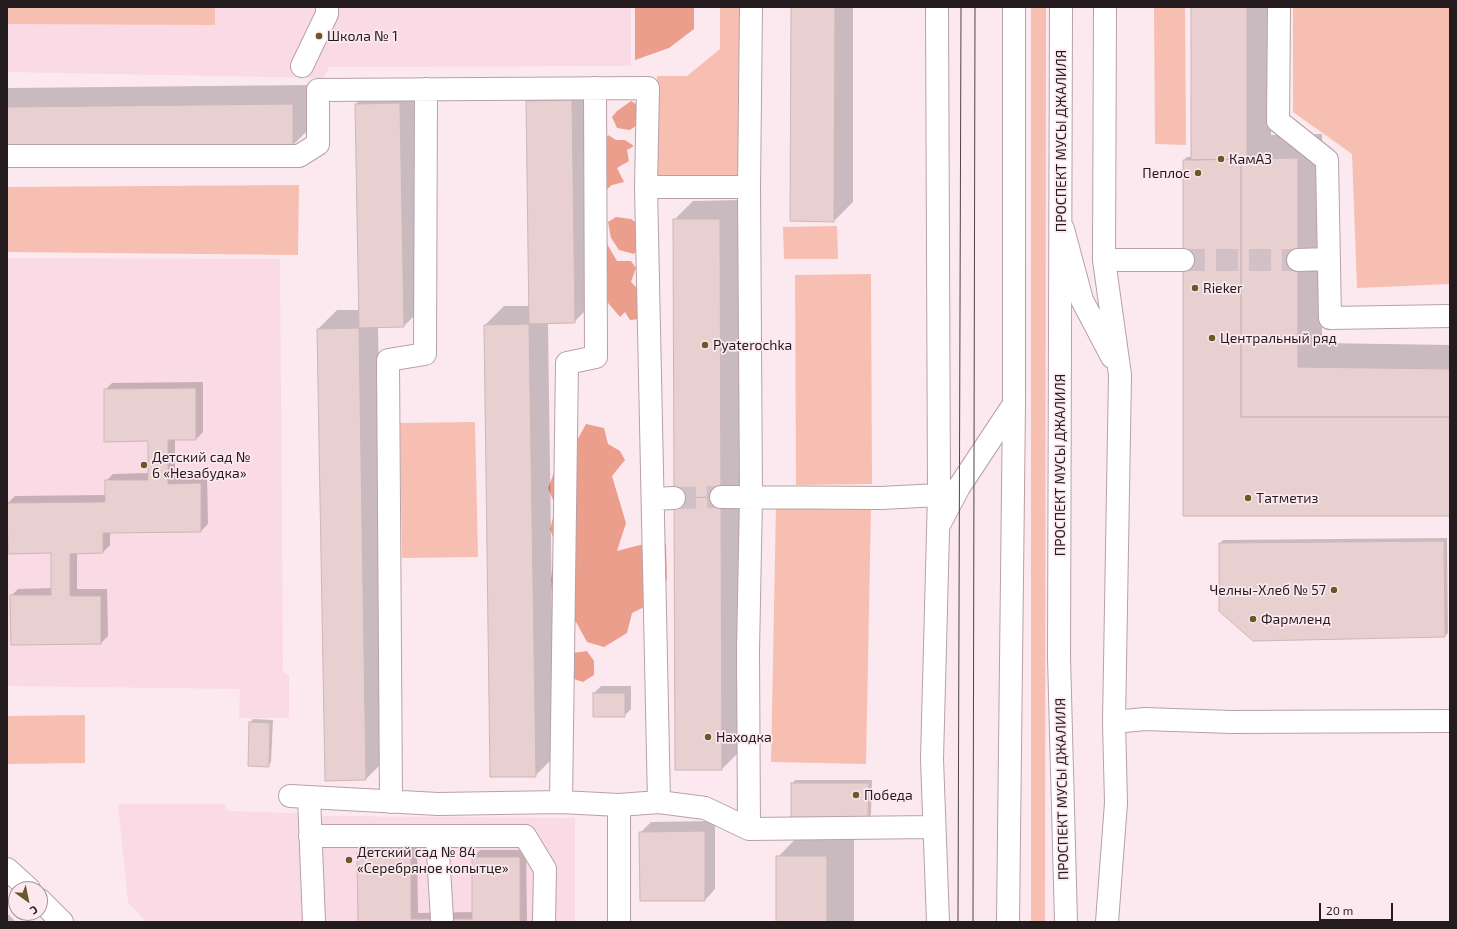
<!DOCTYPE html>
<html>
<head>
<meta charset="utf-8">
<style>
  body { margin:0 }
  #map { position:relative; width:1457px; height:929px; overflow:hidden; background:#fce9ef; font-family:"Exo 2",sans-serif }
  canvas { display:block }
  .frame { position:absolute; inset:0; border:8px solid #231b1e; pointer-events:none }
  .north { position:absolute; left:8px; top:881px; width:40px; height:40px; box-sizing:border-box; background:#fce9ef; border:1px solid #a5979b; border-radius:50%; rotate:147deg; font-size:11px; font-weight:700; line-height:16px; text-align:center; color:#231b1e }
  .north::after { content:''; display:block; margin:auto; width:14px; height:18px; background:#6a5826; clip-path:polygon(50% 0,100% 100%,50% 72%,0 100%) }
  .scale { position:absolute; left:1319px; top:903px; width:74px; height:18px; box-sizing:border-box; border:2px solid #231b1e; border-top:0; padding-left:5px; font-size:12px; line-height:14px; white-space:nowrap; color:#231b1e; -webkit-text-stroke:3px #fce9ef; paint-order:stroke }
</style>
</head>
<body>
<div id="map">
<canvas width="1457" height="929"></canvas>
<div class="frame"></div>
<div class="north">С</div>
<div class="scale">20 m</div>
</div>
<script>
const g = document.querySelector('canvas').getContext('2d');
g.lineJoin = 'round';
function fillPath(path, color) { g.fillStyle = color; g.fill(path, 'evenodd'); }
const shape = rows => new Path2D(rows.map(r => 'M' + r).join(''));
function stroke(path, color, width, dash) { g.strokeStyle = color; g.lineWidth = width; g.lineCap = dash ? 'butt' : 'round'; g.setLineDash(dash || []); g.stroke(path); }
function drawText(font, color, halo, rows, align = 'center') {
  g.font = font + ' "Exo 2",sans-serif'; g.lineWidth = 3.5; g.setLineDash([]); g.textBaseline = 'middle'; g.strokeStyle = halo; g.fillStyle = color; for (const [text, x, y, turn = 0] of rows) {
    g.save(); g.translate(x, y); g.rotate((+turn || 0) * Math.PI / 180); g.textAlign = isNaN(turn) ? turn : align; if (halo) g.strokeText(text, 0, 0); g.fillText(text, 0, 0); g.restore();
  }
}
fillPath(shape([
  [7,7,631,7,631,66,329,67,324,78,7,72],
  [7,258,280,259,283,671,289,676,289,718,239,718,240,689,7,686],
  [118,804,224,804,228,811,319,814,320,816,575,818,575,922,146,922,128,902]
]), '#fadae4');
fillPath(shape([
  [7,7,215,7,215,25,7,24],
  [720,7,745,7,742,182,656,181,657,76,687,76,720,49],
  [1031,7,1046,7,1045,922,1031,922],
  [1154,7,1185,7,1186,145,1155,144],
  [1293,7,1450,7,1450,284,1357,288,1352,154,1293,112],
  [299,185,298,255,7,252,7,187],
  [837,226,838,259,784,259,783,227],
  [871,274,872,484,796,485,795,275],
  [475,422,478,557,402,558,400,423],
  [776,505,871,507,866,764,771,762],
  [85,715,85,763,7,764,7,716]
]), '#f7bfb1');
fillPath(shape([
  [635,7,694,7,694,29,669,48,635,60],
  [631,101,641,107,640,123,630,130,617,128,612,117,617,111],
  [608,135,616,140,625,140,634,146,627,150,629,161,617,168,624,182,612,185,605,191,604,142],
  [616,217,631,219,641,226,642,243,634,254,619,250,611,238,608,222],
  [602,243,607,244,617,261,631,261,636,268,631,282,642,293,641,319,630,320,625,312,620,317,603,297],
  [586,424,604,428,608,444,620,451,625,460,612,476,626,523,617,551,640,545,666,544,667,580,648,605,632,613,627,633,604,647,587,642,576,622,554,619,551,580,555,543,550,529,556,507,548,488,557,465,575,444],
  [587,651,594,661,594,675,583,682,571,678,572,653]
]), '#ec9e8c');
fillPath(shape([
  [791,7,853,7,853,202,834,221],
  [1192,7,1271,7,1271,135,1322,134,1322,343,1450,345,1450,515,1184,515,1184,160,1187,157,1192,157],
  [590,82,593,303,574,322,548,323,554,757,535,776,485,325,504,306,530,306,527,102,546,83],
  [419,84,423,307,404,326,378,327,385,760,366,779,318,329,337,310,359,310,356,104,375,85],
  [312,85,312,126,293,145,7,149,7,88],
  [739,200,741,750,722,769,674,220,693,201],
  [203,382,203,432,196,439,175,439,175,477,207,477,208,524,201,531,110,532,110,545,103,552,77,553,77,589,107,589,108,636,101,643,11,596,18,589,52,588,52,552,9,553,8,503,15,496,106,495,106,481,113,474,149,473,149,440,105,390,112,383],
  [1447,538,1448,633,1445,636,1220,544,1223,540],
  [601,686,631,686,631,709,624,716,594,693],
  [253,719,273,720,271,762,268,766,250,723],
  [795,780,872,780,871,814,868,818,792,784],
  [715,821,715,889,705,900,640,833,651,822],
  [805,829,854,829,854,922,777,922,778,857],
  [417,846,418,913,473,912,473,857,480,850,526,850,527,922,359,922,358,854,365,847],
  [7,913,16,922,7,922]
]), '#0003');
const building = shape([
  [791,7,835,7,834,222,790,221,791,7],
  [1191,7,1247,7,1247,159,1191,160,1191,7],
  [572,100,575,323,529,324,526,101,572,100],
  [400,103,404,327,359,328,355,104,400,103],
  [293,104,293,146,7,150,7,107,293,104],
  [1298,158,1298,367,1450,369,1450,417,1241,417,1241,159,1298,158],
  [1241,159,1241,417,1450,417,1450,516,1183,516,1183,160,1241,159],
  [673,219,720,219,721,497,674,498,673,219],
  [529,324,536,777,490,777,484,325,529,324],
  [359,328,366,780,325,781,317,329,359,328],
  [196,388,196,440,168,440,168,484,201,483,201,532,103,533,103,553,70,554,70,596,101,596,101,644,11,645,10,595,51,595,51,553,8,554,7,503,105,502,105,480,148,480,148,441,104,442,104,389,196,388],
  [721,497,722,770,675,770,674,498,721,497],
  [1444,541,1445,637,1253,641,1219,611,1219,543,1444,541],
  [593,693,625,693,625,717,593,717,593,693],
  [249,722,270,723,269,767,248,766,249,722],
  [791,783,869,783,868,819,791,818,791,783],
  [705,831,705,901,640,901,639,832,705,831],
  [357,853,411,853,411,919,472,919,472,857,520,857,520,922,358,922,357,853],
  [776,856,827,856,827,922,776,922,776,856]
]);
fillPath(building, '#e8cfd0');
stroke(building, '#ceb6b7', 1);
stroke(shape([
  [1183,260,1298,260],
  [674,498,721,497]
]), '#d1c0c5', 22, [22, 11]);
const minor = shape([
  [937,7,939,495,932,759,938,922],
  [1105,7,1104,260,1120,375,1114,722,1116,803,1107,922],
  [1279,7,1278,121,1327,160,1330,318,1450,316],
  [302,66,327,14,327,7],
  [7,156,299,156,318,144,318,90,648,88,646,187,749,187],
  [646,187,659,802],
  [1063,229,1082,300,1112,357],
  [1104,260,1183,260],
  [1298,260,1329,259],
  [721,497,881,498,939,495],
  [653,499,674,498],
  [940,523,959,487,1014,404],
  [1114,722,1145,719,1231,722,1450,721],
  [290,796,438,804,561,802,619,805],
  [309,797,314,922],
  [391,802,388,360,425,354,426,89],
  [561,802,567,363,596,357,595,88],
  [749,829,748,651,751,497,749,187,751,7],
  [310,836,525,836,545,869,544,922],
  [437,836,442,919],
  [7,869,29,889],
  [40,900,62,922],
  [619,922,619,805,659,802,705,808,749,829,933,827]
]);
const major = shape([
  [1061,7,1059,657,1066,922],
  [1008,922,1014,404,1014,7]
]);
stroke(minor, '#b7a1a8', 24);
stroke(major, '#b7a1a8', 24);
stroke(minor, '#fff', 22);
stroke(major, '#fff', 22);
stroke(shape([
  [958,922,961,7],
  [973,922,975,7]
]), '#4f4448', 1);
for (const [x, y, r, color] of [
  [319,36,4,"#6a5826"],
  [1221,159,4,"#6a5826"],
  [1198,173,4,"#6a5826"],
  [1195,288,4,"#6a5826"],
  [1212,338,4,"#6a5826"],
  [705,345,4,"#6a5826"],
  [144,465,4,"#6a5826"],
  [1248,498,4,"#6a5826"],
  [1334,590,4,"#6a5826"],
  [1253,619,4,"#6a5826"],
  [708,737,4,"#6a5826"],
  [856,795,4,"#6a5826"],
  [349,860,4,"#6a5826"]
]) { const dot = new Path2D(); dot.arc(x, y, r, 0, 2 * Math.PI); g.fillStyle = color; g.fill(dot); stroke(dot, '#fce9ef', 1.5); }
drawText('14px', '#231b1e', '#fce9ef', [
  ["Школа № 1",327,36],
  ["КамАЗ",1229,159],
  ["Пеплос",1190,173,"right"],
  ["Rieker",1203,288],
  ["Центральный ряд",1220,338],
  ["Pyaterochka",713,345],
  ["Детский сад №",152,457],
  ["6 «Незабудка»",152,473],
  ["Татметиз",1256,498],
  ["Челны-Хлеб № 57",1326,590,"right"],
  ["Фармленд",1261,619],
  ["Находка",716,737],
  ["Победа",864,795],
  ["Детский сад № 84",357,852],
  ["«Серебряное копытце»",357,868]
], 'left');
drawText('14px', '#231b1e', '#fce9ef', [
  ["ПРОСПЕКТ МУСЫ ДЖАЛИЛЯ",1061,141,-90],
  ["ПРОСПЕКТ МУСЫ ДЖАЛИЛЯ",1060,465,-90],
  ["ПРОСПЕКТ МУСЫ ДЖАЛИЛЯ",1062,789,-91]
]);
</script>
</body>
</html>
